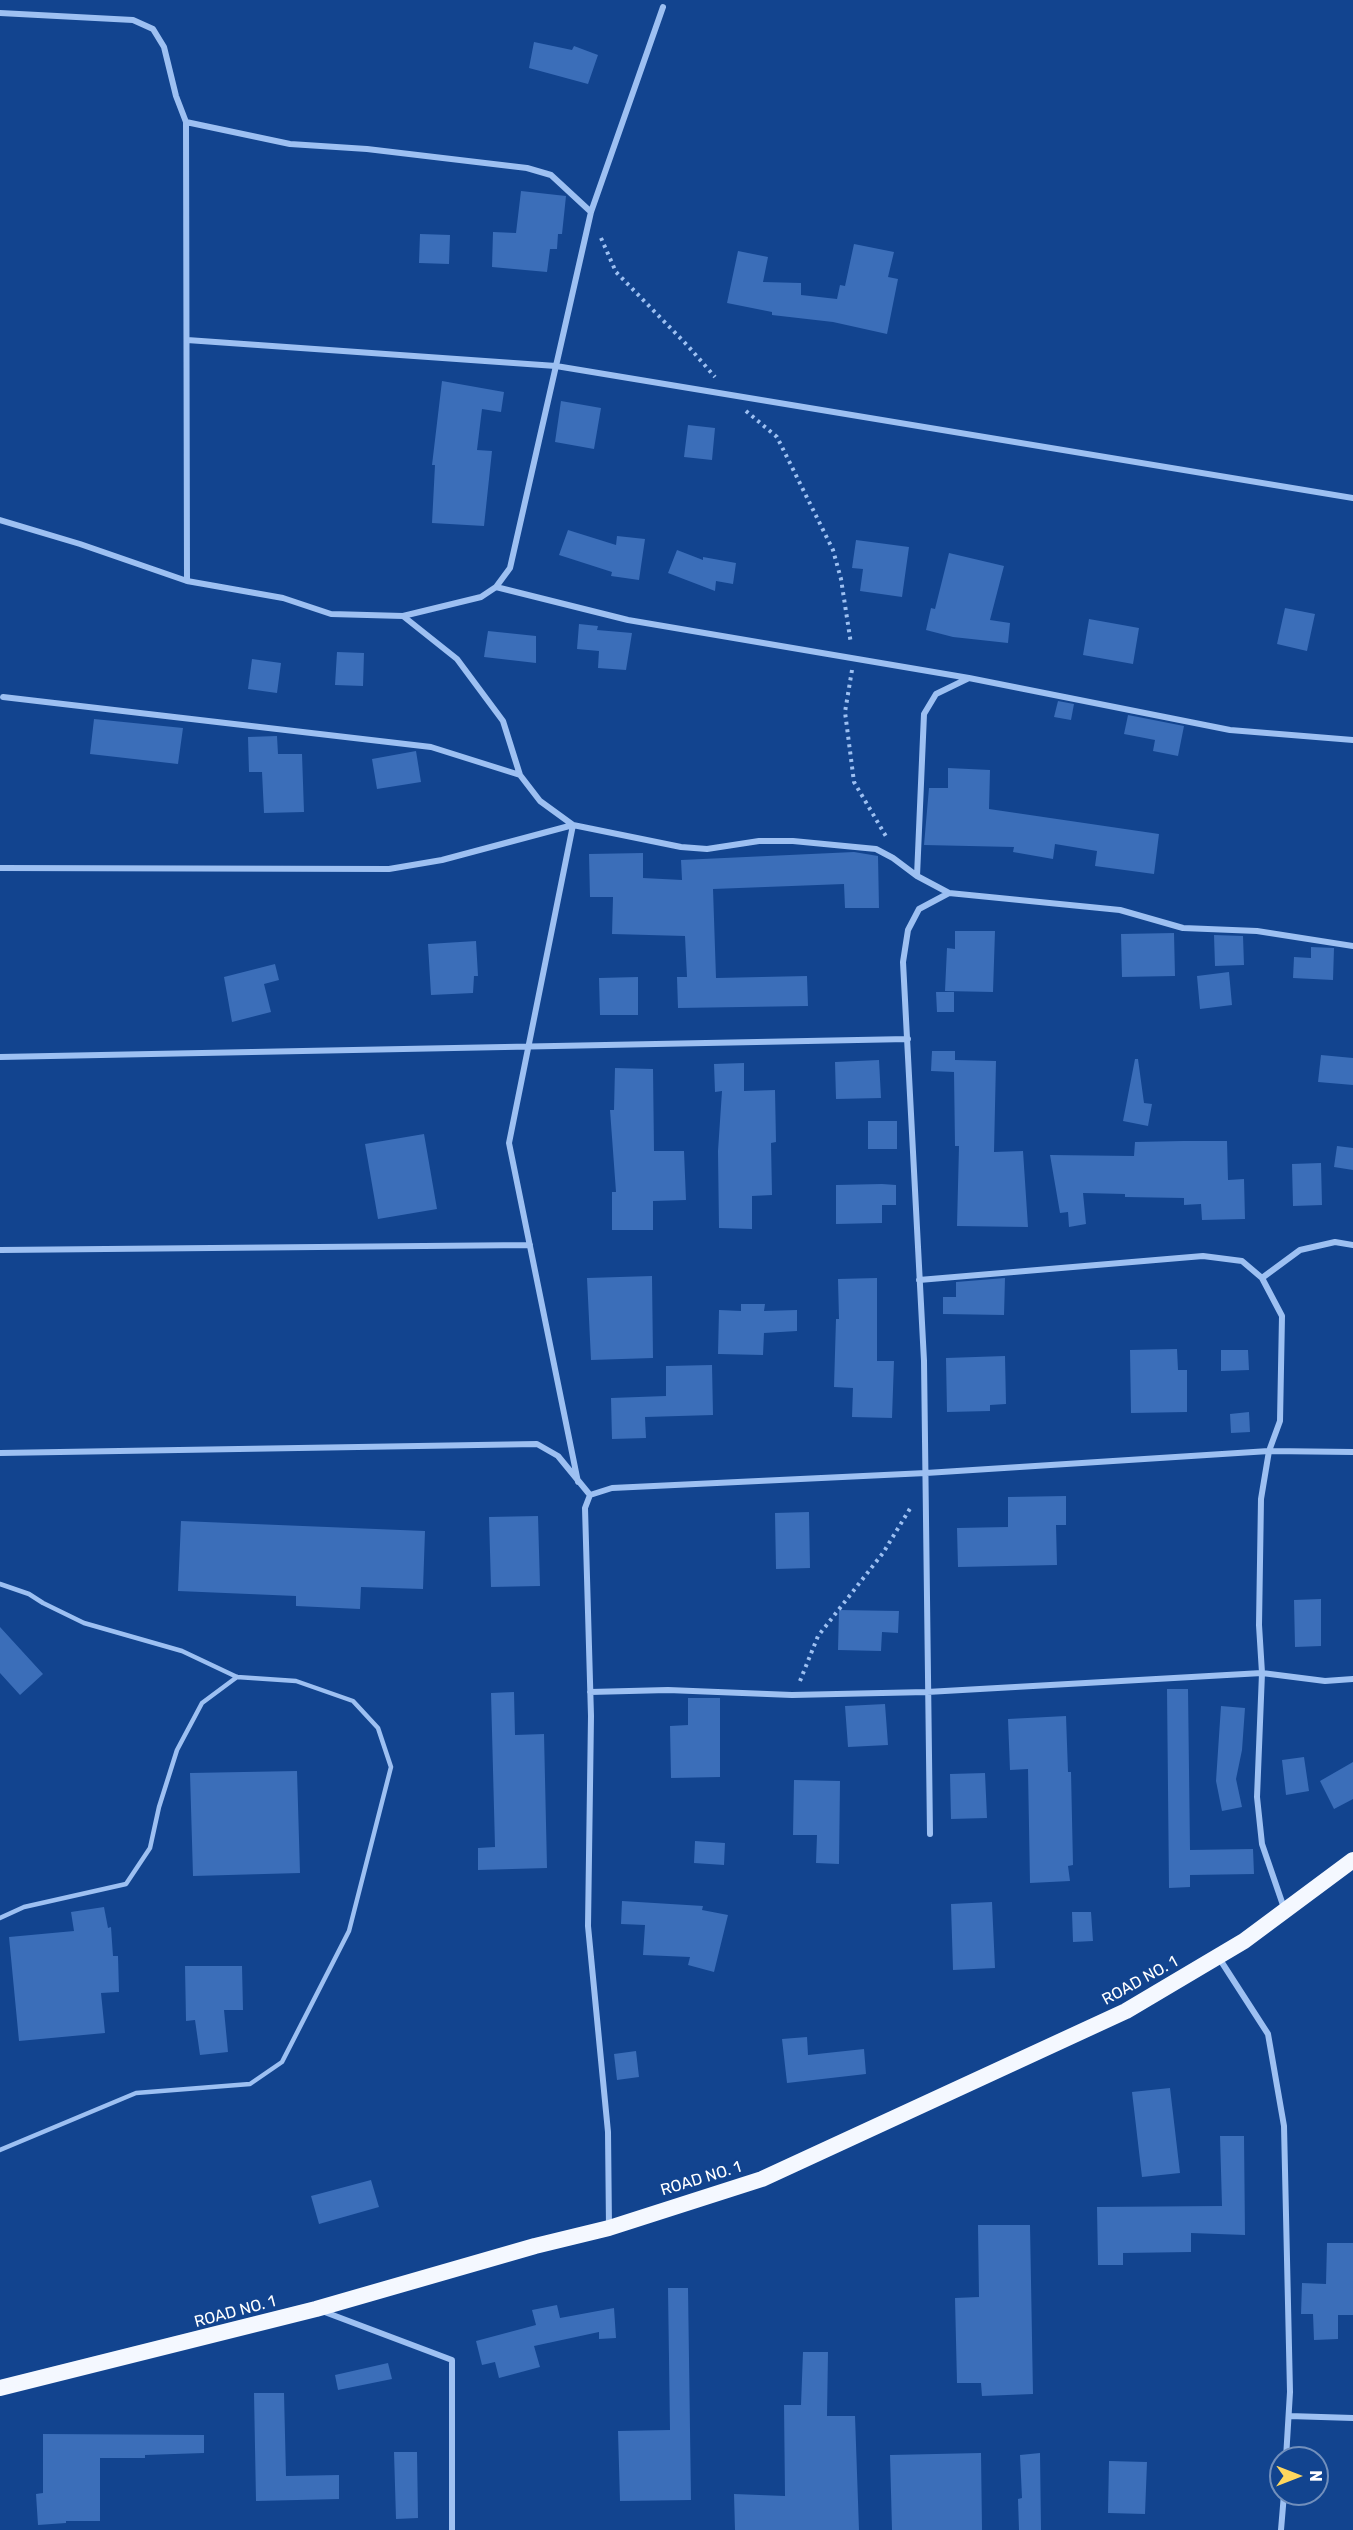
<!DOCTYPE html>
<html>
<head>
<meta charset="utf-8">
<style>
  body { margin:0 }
  #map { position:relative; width:1353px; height:2530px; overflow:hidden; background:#12448f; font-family:Rubik,sans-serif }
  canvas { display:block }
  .north { position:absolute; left:1269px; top:2446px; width:60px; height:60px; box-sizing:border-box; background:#12448f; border:2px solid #718fbc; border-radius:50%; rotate:90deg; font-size:16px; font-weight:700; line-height:24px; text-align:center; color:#fff }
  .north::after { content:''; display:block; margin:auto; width:21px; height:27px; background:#ffd75e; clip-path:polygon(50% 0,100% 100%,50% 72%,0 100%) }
</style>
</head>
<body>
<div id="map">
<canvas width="1353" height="2530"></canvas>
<div class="north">N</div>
</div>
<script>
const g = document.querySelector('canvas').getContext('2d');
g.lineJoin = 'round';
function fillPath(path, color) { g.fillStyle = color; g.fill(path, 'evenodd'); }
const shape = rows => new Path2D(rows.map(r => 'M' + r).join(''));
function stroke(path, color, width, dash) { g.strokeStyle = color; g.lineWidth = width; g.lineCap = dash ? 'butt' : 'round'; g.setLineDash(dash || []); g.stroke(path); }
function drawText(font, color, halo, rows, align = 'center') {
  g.font = font + ' Rubik,sans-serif'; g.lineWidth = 4.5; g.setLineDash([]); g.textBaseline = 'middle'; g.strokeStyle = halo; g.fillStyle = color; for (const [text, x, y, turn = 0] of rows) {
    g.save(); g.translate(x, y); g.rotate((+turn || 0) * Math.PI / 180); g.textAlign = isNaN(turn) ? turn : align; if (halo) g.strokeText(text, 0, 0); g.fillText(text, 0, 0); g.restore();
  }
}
fillPath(shape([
  [534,42,572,50,574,46,598,55,588,84,529,68],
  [521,191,566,196,562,234,558,234,557,249,550,249,547,272,492,267,493,232,516,233],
  [420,234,450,235,449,264,419,263],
  [854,244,894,252,888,277,898,279,887,334,833,322,772,315,772,312,727,303,738,251,768,257,763,282,801,283,801,295,837,299,840,285,845,286],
  [442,381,504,392,501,412,482,409,477,450,492,451,484,526,432,523,435,465,432,465],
  [561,401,601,408,594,449,555,442],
  [688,425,715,428,712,460,684,457],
  [568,530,616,545,617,536,645,539,639,580,611,576,612,572,559,555],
  [856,540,909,547,902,597,860,591,863,569,852,568],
  [677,550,703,560,703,557,736,563,733,584,716,581,715,591,668,573],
  [949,553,1004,566,990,620,1010,623,1008,643,953,637,926,630,931,608,935,609],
  [1285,608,1315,614,1307,651,1277,644],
  [1089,619,1139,628,1133,664,1083,655],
  [579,624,598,626,597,630,632,633,626,670,598,668,599,651,577,649],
  [488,631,536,636,536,663,484,657],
  [337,652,364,653,363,686,335,685],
  [252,659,281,663,277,693,248,689],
  [1058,701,1074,704,1071,720,1054,717],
  [1128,715,1184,726,1178,756,1153,751,1155,740,1124,734],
  [94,719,183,728,178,764,90,754],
  [277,736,278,754,302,754,304,812,264,813,262,772,249,772,248,737],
  [416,751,421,782,377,789,372,759],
  [948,768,990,770,989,809,1159,834,1154,874,1095,866,1097,851,1055,844,1053,859,1013,852,1014,847,924,845,929,788,948,788],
  [854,852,878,856,879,908,845,908,844,884,713,889,716,978,807,976,808,1006,678,1008,677,977,687,977,685,936,612,934,613,897,590,897,589,854,643,853,643,878,682,880,681,860],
  [955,931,995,931,993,992,945,991,947,948,955,949],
  [1174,933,1175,976,1122,977,1121,934],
  [1214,935,1243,936,1244,965,1215,966],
  [476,941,478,976,474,976,473,993,431,995,428,944],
  [1311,947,1334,948,1333,980,1293,978,1294,957,1311,958],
  [275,964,279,980,264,984,271,1012,232,1022,224,977],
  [1229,972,1232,1005,1200,1009,1197,976],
  [638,977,638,1015,600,1015,599,978],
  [936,992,954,992,954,1012,937,1012],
  [932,1051,955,1051,955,1060,996,1061,994,1152,1023,1151,1028,1227,957,1226,959,1146,955,1146,954,1072,931,1071],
  [1321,1055,1353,1058,1353,1085,1318,1082],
  [1135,1059,1138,1059,1144,1103,1152,1104,1148,1126,1123,1121],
  [879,1060,881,1098,836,1099,835,1062],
  [744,1063,744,1091,775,1090,776,1142,771,1143,772,1195,752,1196,752,1229,719,1228,718,1151,722,1091,715,1092,714,1064],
  [615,1068,653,1069,654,1151,684,1151,686,1200,653,1201,653,1230,612,1230,612,1192,616,1192,610,1110,614,1110],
  [868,1121,897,1121,897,1149,868,1149],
  [424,1134,437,1209,378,1219,365,1144],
  [1183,1141,1227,1141,1228,1180,1244,1179,1245,1219,1202,1220,1201,1204,1184,1205,1184,1198,1125,1197,1125,1194,1083,1193,1086,1224,1069,1227,1068,1212,1060,1213,1050,1155,1134,1156,1135,1142],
  [1337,1146,1353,1148,1353,1170,1334,1167],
  [1321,1163,1322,1205,1293,1206,1292,1164],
  [882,1184,896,1185,896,1205,882,1205,882,1223,836,1224,836,1185],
  [652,1276,653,1358,591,1360,587,1278],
  [877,1278,877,1361,894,1361,892,1418,852,1417,853,1388,834,1387,836,1319,839,1319,838,1279],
  [1005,1278,1004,1315,943,1314,943,1297,956,1297,956,1282],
  [741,1304,765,1304,764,1311,797,1310,797,1331,764,1333,763,1355,718,1354,719,1310,741,1311],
  [1177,1349,1178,1370,1187,1370,1187,1412,1131,1413,1130,1350],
  [1221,1350,1248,1350,1249,1370,1221,1371],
  [1005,1356,1006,1404,990,1405,990,1411,947,1412,946,1358],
  [712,1365,713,1415,645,1417,646,1438,612,1439,611,1398,666,1396,666,1366],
  [1249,1412,1250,1432,1231,1433,1230,1414],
  [1066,1496,1066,1525,1056,1525,1057,1565,958,1567,957,1528,1008,1527,1008,1497],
  [809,1512,810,1568,776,1569,775,1513],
  [538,1516,540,1586,491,1587,489,1517],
  [181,1521,425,1531,423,1589,361,1587,360,1609,296,1606,296,1596,178,1591],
  [1321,1599,1321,1646,1295,1647,1294,1600],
  [839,1610,899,1611,898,1633,882,1632,881,1651,838,1650],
  [0,1627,43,1674,20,1695,0,1673],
  [1167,1689,1188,1689,1190,1850,1253,1849,1254,1874,1190,1875,1190,1887,1169,1888],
  [514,1692,515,1735,544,1734,547,1868,478,1870,478,1848,495,1847,491,1693],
  [688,1698,720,1698,720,1777,671,1778,670,1726,688,1725],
  [885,1704,888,1745,848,1747,845,1706],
  [1221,1706,1245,1708,1242,1750,1236,1779,1242,1807,1222,1811,1216,1781],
  [1066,1716,1068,1772,1071,1772,1073,1865,1068,1866,1070,1881,1030,1883,1028,1769,1010,1770,1008,1719],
  [1304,1757,1309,1791,1286,1795,1282,1760],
  [1353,1762,1353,1799,1334,1809,1320,1781],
  [297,1771,300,1873,193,1876,190,1773],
  [985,1773,987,1818,951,1819,950,1774],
  [794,1780,840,1781,839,1864,816,1863,817,1835,793,1835],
  [695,1841,725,1843,724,1865,694,1863],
  [622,1901,703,1906,702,1910,728,1915,714,1972,688,1965,690,1957,643,1955,645,1925,621,1924],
  [992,1902,995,1968,953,1970,951,1904],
  [104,1907,108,1928,111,1927,113,1956,118,1956,119,1992,101,1993,105,2033,19,2041,9,1937,74,1931,71,1912],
  [1072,1912,1091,1912,1093,1941,1073,1942],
  [185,1966,242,1966,243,2010,224,2010,228,2052,200,2055,195,2020,186,2021],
  [807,2037,808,2055,864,2049,866,2074,787,2083,782,2039],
  [636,2051,639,2077,617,2080,614,2054],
  [1170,2088,1180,2173,1142,2177,1132,2092],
  [1220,2136,1244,2136,1245,2235,1191,2233,1191,2252,1123,2253,1123,2265,1098,2265,1097,2207,1222,2206],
  [371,2180,379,2207,319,2224,311,2196],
  [978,2225,1030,2225,1033,2394,982,2396,981,2383,957,2383,955,2298,979,2297],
  [1327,2243,1353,2243,1353,2315,1338,2315,1338,2339,1314,2340,1313,2314,1301,2314,1302,2283,1326,2284],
  [668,2288,688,2288,691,2500,620,2501,618,2431,670,2430],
  [557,2305,560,2318,614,2308,616,2338,599,2339,599,2332,534,2346,540,2367,499,2378,495,2362,482,2365,476,2341,536,2325,532,2310],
  [803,2352,828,2352,827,2416,855,2416,859,2530,735,2530,734,2494,785,2496,784,2405,801,2405],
  [388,2363,392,2379,338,2390,335,2375],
  [254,2393,284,2393,286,2476,339,2475,339,2499,256,2501],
  [43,2434,204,2435,204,2453,145,2455,145,2458,100,2458,100,2521,66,2521,66,2523,38,2525,36,2494,43,2493],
  [394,2452,417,2452,418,2518,396,2519],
  [981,2453,982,2530,892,2530,890,2455],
  [1040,2453,1041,2530,1019,2530,1018,2499,1022,2498,1020,2455],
  [1109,2461,1147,2462,1145,2514,1108,2513]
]), '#3b6eb9');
stroke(shape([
  [601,238,616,272,688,346,715,377],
  [746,411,777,437,833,550,841,579,851,644],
  [852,670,845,712,854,782,887,838],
  [800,1681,818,1636,883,1553,911,1507]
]), '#9dc0f2', 4, [3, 4.5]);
stroke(shape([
  [0,1584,29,1594,43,1603,84,1623,182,1651,237,1677,296,1681,353,1701,378,1728,391,1767,349,1931,282,2062,250,2084,136,2093,0,2150],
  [0,1918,24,1907,126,1884,150,1848,159,1807,177,1750,202,1703,237,1677]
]), '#9dc0f2', 4.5);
stroke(shape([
  [0,13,133,20,153,29,164,47,176,96,186,122,187,581],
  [186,122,290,144,367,149,527,168,551,175,591,212],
  [187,340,556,366,1353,498],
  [0,520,80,544,187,581,283,598,331,614,403,616,457,659,503,721,520,775,540,801,573,825,681,847,707,849,759,841,793,841,876,849,893,858,917,876,949,893],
  [496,587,628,620,969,678],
  [403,616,481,597,496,587,510,568,591,212,663,7],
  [3,697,431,747,520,775],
  [0,868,389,869,442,860,573,825,509,1143,578,1482],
  [917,876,924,714,936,694,969,678,1230,730,1353,740],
  [0,1057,908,1039],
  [0,1250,530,1245],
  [1262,1278,1300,1250,1335,1242,1353,1245],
  [919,1280,1203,1256,1242,1261,1262,1278,1282,1316,1280,1421,1269,1451,1261,1499,1259,1625,1262,1673,1257,1797,1262,1844,1284,1908],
  [0,1453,537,1444,558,1456,590,1495],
  [590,1495,612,1488,926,1473,1269,1451,1353,1452],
  [590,1495,585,1508,591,1716,588,1926,608,2132,609,2227],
  [590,1692,668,1690,792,1695,927,1692,1262,1673,1325,1681,1353,1679],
  [930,1834,924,1361,903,962,908,930,919,909,949,893,1120,910,1183,928,1257,931,1353,946],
  [1219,1958,1268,2034,1284,2126,1290,2392,1286,2458],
  [322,2311,452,2360,452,2530],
  [1289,2416,1353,2418],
  [1281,2530,1284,2494]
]), '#9dc0f2', 6);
stroke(shape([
  [0,2388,316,2309,535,2246,609,2228,762,2179,1126,2011,1244,1941,1353,1860]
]), '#f4f8ff', 16);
drawText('16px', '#fff', '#12448f', [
  ["ROAD NO. 1",1140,1981,-29],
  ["ROAD NO. 1",701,2179,-17],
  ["ROAD NO. 1",235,2312,-15]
]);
</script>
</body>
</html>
